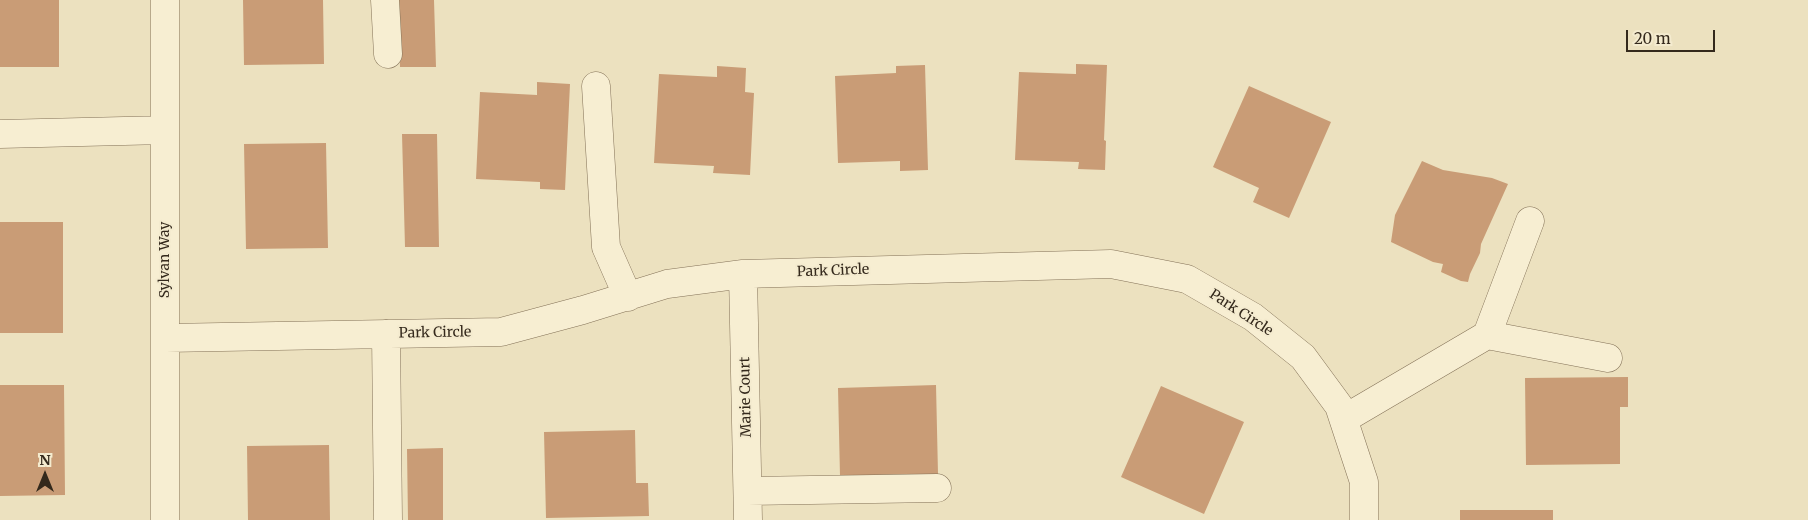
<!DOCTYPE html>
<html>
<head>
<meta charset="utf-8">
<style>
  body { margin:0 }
  #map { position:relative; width:1808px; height:520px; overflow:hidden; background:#ece1bf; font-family:Merriweather,serif }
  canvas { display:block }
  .north { position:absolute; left:20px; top:450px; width:50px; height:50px; -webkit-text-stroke:4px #f4ebcf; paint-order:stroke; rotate:0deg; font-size:14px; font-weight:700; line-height:20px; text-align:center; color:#34291c }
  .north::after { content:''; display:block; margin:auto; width:18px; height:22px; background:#34291c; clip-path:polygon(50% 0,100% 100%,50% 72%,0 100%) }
  .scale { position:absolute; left:1626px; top:30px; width:89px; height:22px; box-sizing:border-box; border:2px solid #34291c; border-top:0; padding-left:6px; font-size:15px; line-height:18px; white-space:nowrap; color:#34291c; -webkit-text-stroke:4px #f4ebcf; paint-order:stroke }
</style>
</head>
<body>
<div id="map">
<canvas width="1808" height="520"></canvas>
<div class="north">N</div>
<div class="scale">20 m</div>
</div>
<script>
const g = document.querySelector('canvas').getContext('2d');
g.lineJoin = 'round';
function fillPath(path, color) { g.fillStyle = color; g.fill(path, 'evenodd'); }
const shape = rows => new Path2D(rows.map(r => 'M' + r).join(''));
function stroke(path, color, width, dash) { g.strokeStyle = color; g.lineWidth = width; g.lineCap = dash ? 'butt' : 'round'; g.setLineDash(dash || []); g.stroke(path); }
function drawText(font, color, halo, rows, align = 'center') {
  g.font = font + ' Merriweather,serif'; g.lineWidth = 4; g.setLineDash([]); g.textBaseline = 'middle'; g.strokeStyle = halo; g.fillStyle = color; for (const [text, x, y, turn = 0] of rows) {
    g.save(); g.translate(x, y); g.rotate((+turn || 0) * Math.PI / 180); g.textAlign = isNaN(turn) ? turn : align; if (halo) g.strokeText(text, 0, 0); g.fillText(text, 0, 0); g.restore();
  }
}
fillPath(shape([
  [0,0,59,0,59,67,0,67],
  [243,0,323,0,324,64,244,65],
  [398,0,434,0,436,67,400,67],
  [1076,64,1107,65,1104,140,1106,141,1105,170,1078,169,1079,162,1015,160,1019,72,1076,74],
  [925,65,928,170,900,171,900,161,838,163,835,76,896,73,896,66],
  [717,66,746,68,745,92,754,93,750,175,713,173,714,166,654,163,659,74,717,77],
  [537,82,570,84,565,190,540,189,540,182,476,179,480,92,537,95],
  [1249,86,1331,122,1289,218,1253,202,1259,188,1213,167],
  [402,134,437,134,439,247,405,247],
  [326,143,328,248,246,249,244,144],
  [1422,161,1443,170,1492,178,1508,184,1481,244,1480,253,1470,274,1468,282,1461,281,1441,272,1443,264,1433,262,1391,242,1395,215],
  [0,222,63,222,63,333,0,333],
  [1628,377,1628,407,1620,407,1620,464,1526,465,1525,378],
  [0,385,64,385,65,495,0,496],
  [936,385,938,474,840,476,838,388],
  [1161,386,1244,422,1204,514,1121,477],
  [635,430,636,483,648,483,649,516,546,518,544,432],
  [329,445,330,520,248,520,247,446],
  [443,448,443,520,408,520,407,449],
  [1460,510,1553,510,1553,520,1460,520]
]), '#c99c76');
const minor = shape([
  [165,0,165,520],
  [385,0,388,54],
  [596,86,606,247,628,297],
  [0,134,165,130],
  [743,274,748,520],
  [386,334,388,520],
  [1487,335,1608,358],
  [166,338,501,332,583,310,667,284,743,274,1111,264,1187,279,1253,317,1303,357,1339,406,1364,482,1364,520],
  [1344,419,1487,335,1530,221],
  [748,491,937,488]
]);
stroke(minor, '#847258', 29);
stroke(minor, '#f7eed2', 28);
drawText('14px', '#34291c', '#f4ebcf', [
  ["Sylvan Way",165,260,-90],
  ["Park Circle",833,271,-2],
  ["Park Circle",1241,313,33],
  ["Park Circle",435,333,-1],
  ["Marie Court",746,397,-91]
]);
</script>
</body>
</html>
